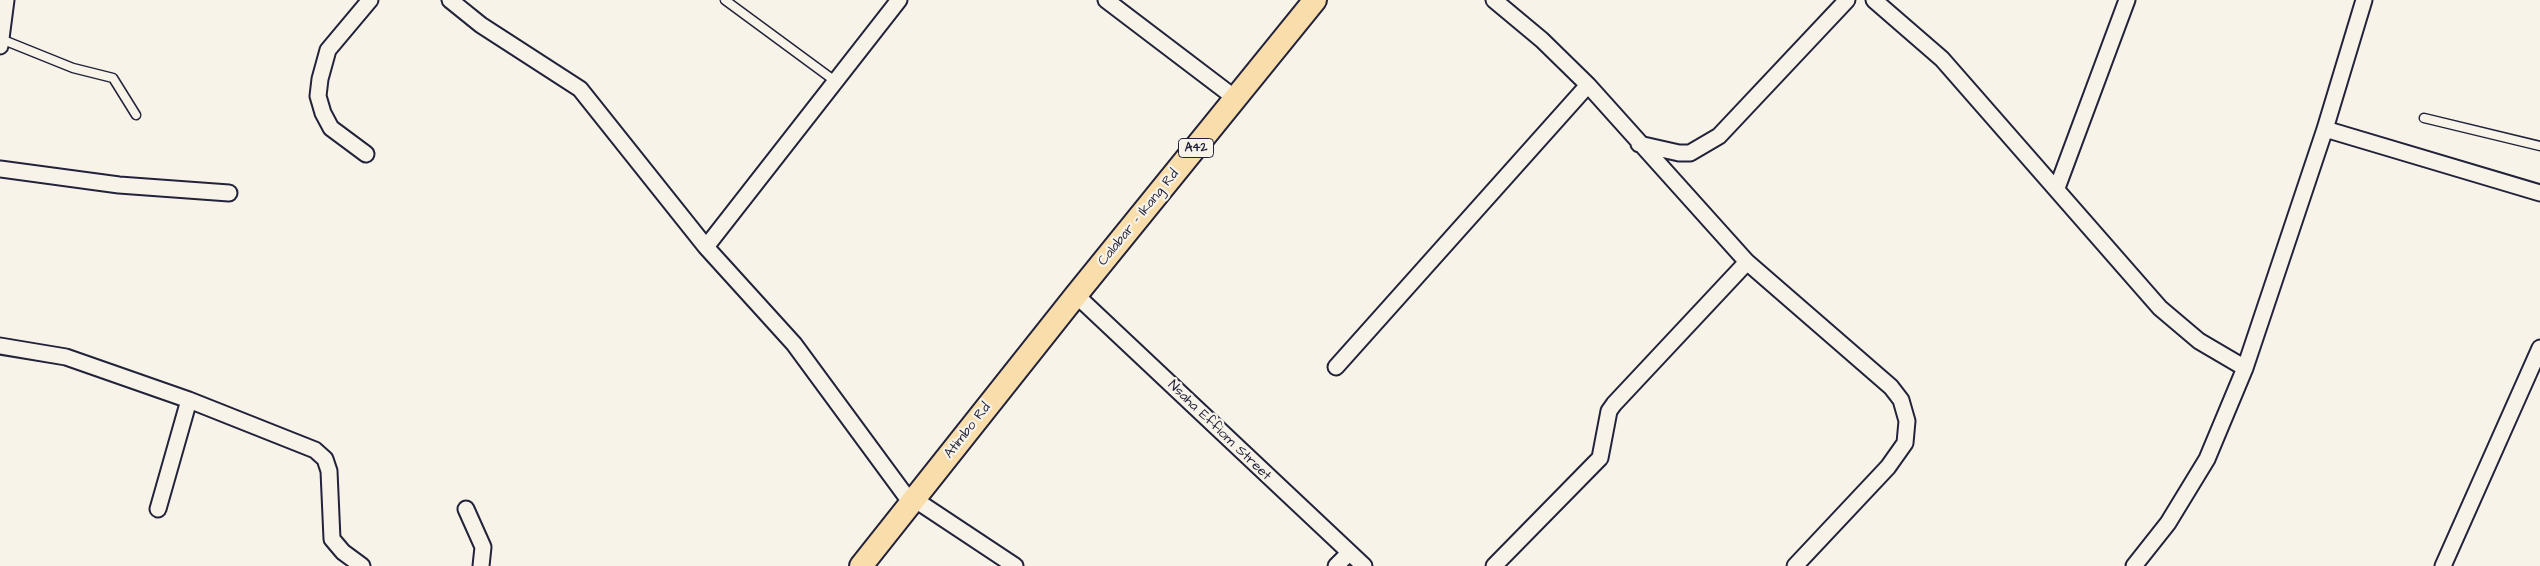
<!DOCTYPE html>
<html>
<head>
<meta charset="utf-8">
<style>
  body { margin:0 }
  canvas { display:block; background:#f7f3e8 }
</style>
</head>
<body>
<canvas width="2540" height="566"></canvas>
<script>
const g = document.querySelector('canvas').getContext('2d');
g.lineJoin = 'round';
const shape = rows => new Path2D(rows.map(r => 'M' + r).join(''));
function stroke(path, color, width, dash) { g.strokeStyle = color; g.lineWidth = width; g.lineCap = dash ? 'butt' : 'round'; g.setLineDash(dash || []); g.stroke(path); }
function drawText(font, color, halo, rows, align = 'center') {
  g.font = font + ' "Architects Daughter",sans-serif'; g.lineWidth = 4.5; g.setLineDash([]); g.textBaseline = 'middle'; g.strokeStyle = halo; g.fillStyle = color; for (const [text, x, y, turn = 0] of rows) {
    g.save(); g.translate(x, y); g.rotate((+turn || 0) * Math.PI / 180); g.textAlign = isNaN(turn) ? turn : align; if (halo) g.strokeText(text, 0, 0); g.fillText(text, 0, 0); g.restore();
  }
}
const service = shape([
  [725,0,835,81],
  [1,39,73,68,113,78,136,115],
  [2424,118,2540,146]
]);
const minor = shape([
  [450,0,481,25,580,89,706,247,794,344,911,503],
  [1106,0,1235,98],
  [1494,0,1542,40,1588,85,1747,262,1891,387,1901,400,1907,421,1905,443,1888,467,1795,566],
  [1874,0,1942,59,2160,308,2199,341,2245,368],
  [0,46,6,0],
  [2325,129,2540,193],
  [1639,144,1679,153,1690,153,1719,136,1847,0],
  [366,154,331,128,323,113,318,96,320,79,328,50,370,0],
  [0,169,119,185,229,193],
  [2057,188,2127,0],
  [706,247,899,0],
  [1076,295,1364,566],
  [0,346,66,357,189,400,315,450,325,459,329,471,332,539,343,552,362,566],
  [1336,367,1588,85],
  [914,499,1015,566],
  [158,509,189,400],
  [466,509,483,547,481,566],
  [1336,566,1349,553],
  [1494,566,1600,458,1609,411,1614,404,1747,262],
  [2134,566,2168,523,2207,459,2245,368,2325,129,2364,0],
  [2443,566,2540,348]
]);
const primary = shape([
  [861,566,1076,295,1315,0]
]);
stroke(service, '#22223b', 11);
stroke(minor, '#22223b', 19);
stroke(primary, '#22223b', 26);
stroke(service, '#f7f3e8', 8);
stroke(minor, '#f7f3e8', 15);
stroke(primary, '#f9deab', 22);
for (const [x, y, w] of [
  [1196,148,35]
]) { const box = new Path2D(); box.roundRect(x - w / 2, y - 9.5, w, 19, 4); g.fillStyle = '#f7f3e8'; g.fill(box); stroke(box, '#22223b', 1); }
drawText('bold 12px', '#22223b', null, [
  ["A42",1196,148]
]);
drawText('14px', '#22223b', '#f7f3e8', [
  ["Calabar - Ikang Rd",1139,218,-51],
  ["Atimbo Rd",968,431,-52],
  ["Nsaha Effiom Street",1219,431,44]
]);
</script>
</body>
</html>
